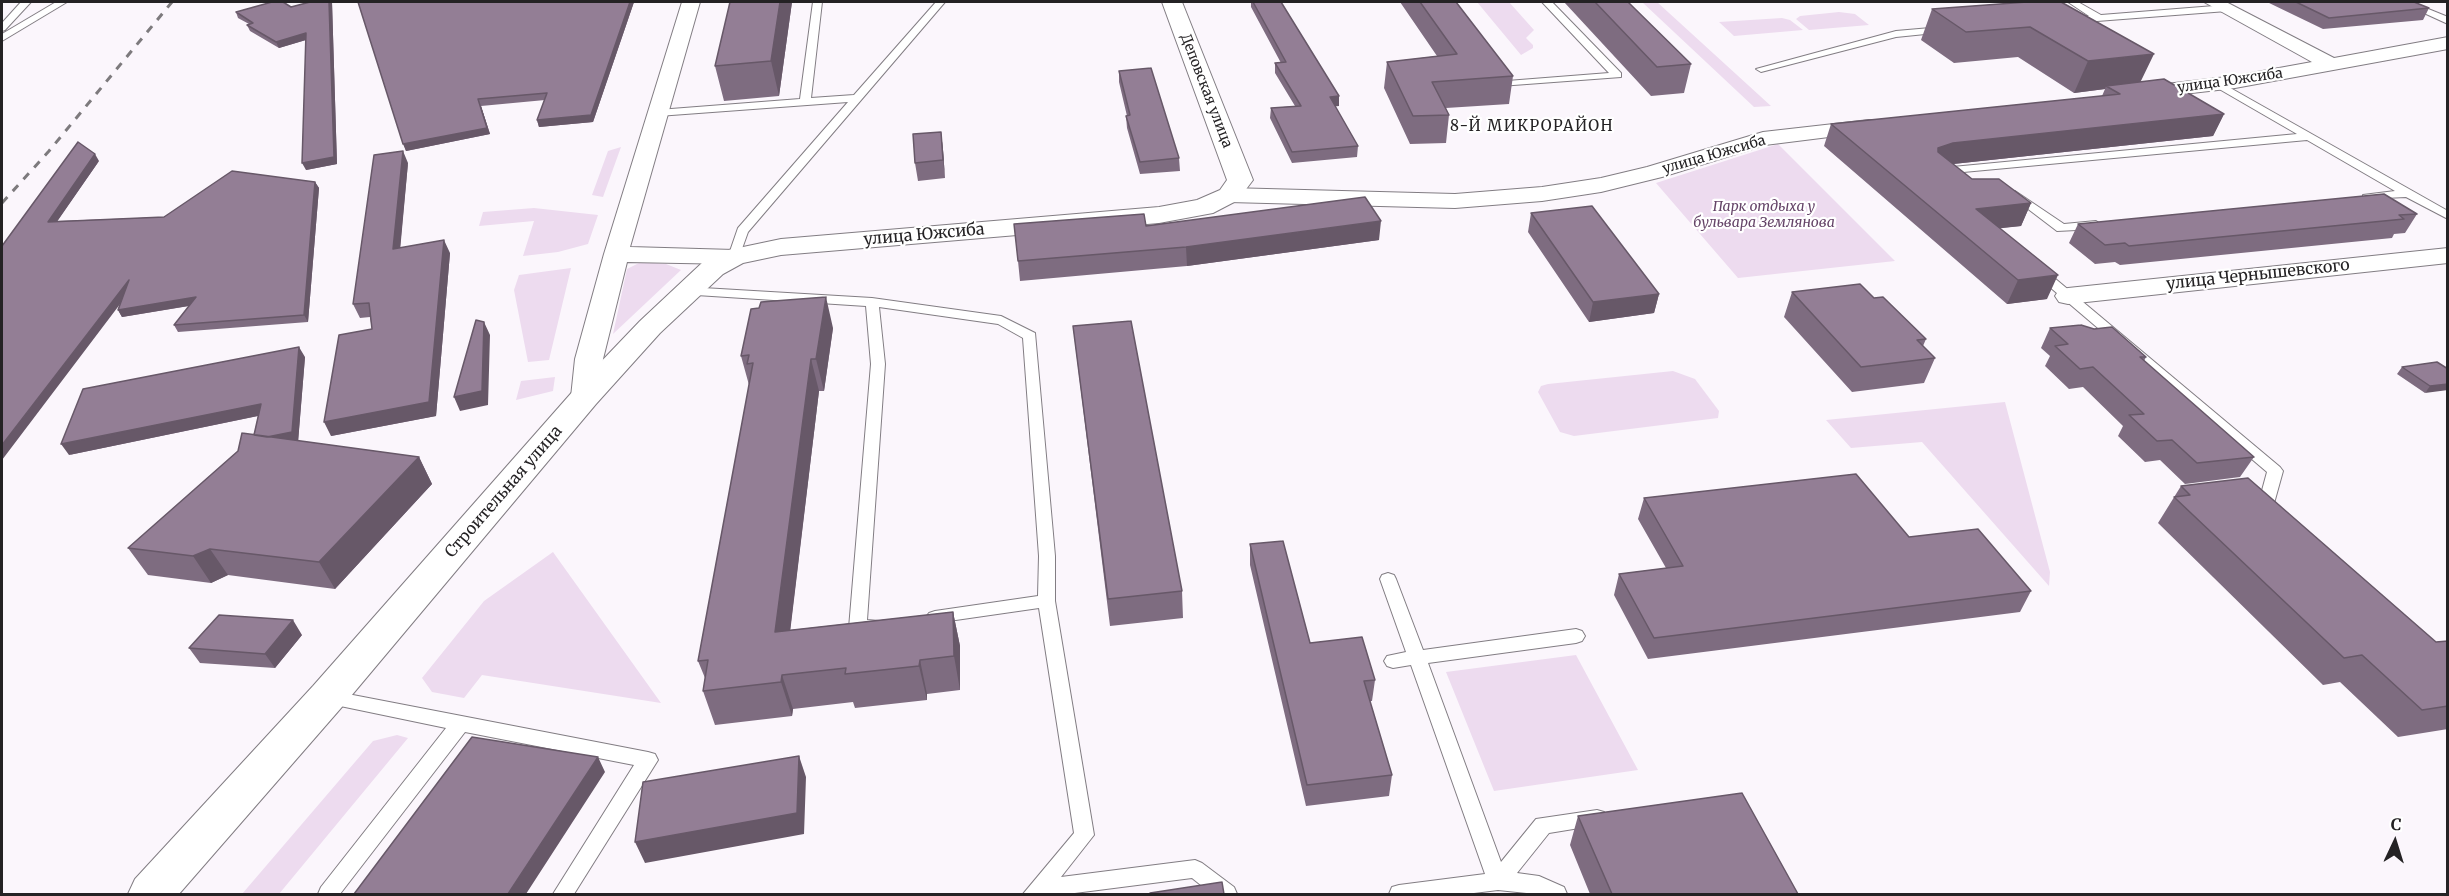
<!DOCTYPE html>
<html>
<head>
<meta charset="utf-8">
<style>
  body { margin:0 }
  #map { position:relative; width:2449px; height:896px; overflow:hidden; background:#fbf6fc; font-family:Merriweather,serif }
  canvas { display:block }
  .frame { position:absolute; inset:0; border:3px solid #242224; pointer-events:none }
  .north { position:absolute; left:2365px; top:812px; width:60px; height:60px; -webkit-text-stroke:4px #fff; paint-order:stroke; rotate:4deg; font-size:16px; font-weight:700; line-height:24px; text-align:center; color:#242224 }
  .north::after { content:''; display:block; margin:auto; width:21px; height:27px; background:#242224; clip-path:polygon(50% 0,100% 100%,50% 72%,0 100%) }
</style>
</head>
<body>
<div id="map">
<canvas width="2449" height="896"></canvas>
<div class="frame"></div>
<div class="north">С</div>
</div>
<script>
const g = document.querySelector('canvas').getContext('2d');
g.lineJoin = 'round';
function fillPath(path, color) { g.fillStyle = color; g.fill(path, 'evenodd'); }
const shape = rows => new Path2D(rows.map(r => 'M' + r).join(''));
function stroke(path, color, width, dash) { g.strokeStyle = color; g.lineWidth = width; g.lineCap = dash ? 'butt' : 'round'; g.setLineDash(dash || []); g.stroke(path); }
function drawText(font, color, halo, rows, align = 'center') {
  g.font = font + ' Merriweather,serif'; g.lineWidth = 4.5; g.setLineDash([]); g.textBaseline = 'middle'; g.strokeStyle = halo; g.fillStyle = color; for (const [text, x, y, turn = 0] of rows) {
    g.save(); g.translate(x, y); g.rotate((+turn || 0) * Math.PI / 180); g.textAlign = isNaN(turn) ? turn : align; if (halo) g.strokeText(text, 0, 0); g.fillText(text, 0, 0); g.restore();
  }
}
fillPath(shape([
  [1477,2,1509,2,1534,30,1526,38,1533,45,1533,48,1521,55],
  [1642,2,1657,2,1771,106,1754,107],
  [1839,12,1855,14,1869,25,1809,30,1796,19,1800,16],
  [1782,18,1790,20,1803,30,1734,36,1719,22],
  [1778,144,1895,261,1738,278,1656,183],
  [621,147,603,197,592,195,608,151],
  [534,208,598,215,588,244,558,252,523,256,534,221,479,226,483,212],
  [641,262,666,264,681,270,613,334,627,269],
  [571,268,549,360,528,362,514,290,519,275],
  [1673,371,1695,379,1719,411,1718,418,1574,436,1560,432,1538,392,1541,386,1548,384],
  [555,377,553,391,516,400,521,381],
  [2005,402,2050,572,2049,586,1922,442,1851,448,1826,420],
  [553,552,661,703,482,675,464,698,432,692,422,678,484,601],
  [1576,655,1638,770,1494,791,1446,672],
  [397,735,408,738,279,894,242,894,373,741]
]), '#eddbef');
const lane = shape([
  [21,2,31,2,5,30,2,31,2,23,21,2],
  [56,2,67,2,2,41,2,34,56,2],
  [813,2,822,2,811,98,854,95,936,2,945,2,748,232,738,260,730,260,728,257,738,228,848,102,658,116,653,113,658,110,800,99,813,2],
  [1542,2,1552,2,1621,73,1621,77,1500,86,1492,74,1493,72,1501,72,1507,81,1609,73,1542,2],
  [2068,2,2078,2,2101,15,2227,5,2232,8,2227,11,2071,23,2068,22,2068,18,2089,16,2068,2],
  [2400,2,2411,2,2448,17,2448,24,2400,2],
  [1942,27,1945,28,1945,32,1896,37,1761,72,1756,69,1896,31,1942,27],
  [2218,81,2448,211,2448,219,2406,197,2363,199,2363,195,2395,191,2307,140,1942,174,1936,171,1942,168,2297,134,2214,86,2213,84,2218,81],
  [2015,191,2064,224,2096,221,2102,225,2096,229,2057,231,2011,196,2009,194,2015,191],
  [2042,270,2046,271,2280,467,2283,471,2273,507,2278,513,2276,517,2264,517,2257,509,2267,472,2038,277,2038,271,2042,270],
  [686,287,872,298,1001,316,1035,333,1055,556,1055,601,1094,835,1061,877,1195,860,1202,863,1234,887,1237,894,1212,894,1192,878,1067,894,1023,894,1074,833,1039,608,935,623,929,621,926,617,929,613,935,611,1038,596,1039,556,1023,338,998,324,879,307,885,364,867,620,879,621,882,626,879,631,858,634,852,633,849,628,871,364,866,306,681,294,680,291,681,288,686,287],
  [1388,573,1394,575,1396,579,1423,650,1576,629,1582,631,1585,636,1582,641,1576,643,1428,663,1501,862,1536,819,1597,810,1604,812,1607,818,1604,824,1549,833,1517,873,1539,876,1564,887,1567,894,1536,894,1498,890,1466,894,1389,894,1392,887,1399,885,1485,874,1411,665,1393,668,1387,666,1384,661,1387,656,1406,652,1380,579,1382,575,1388,573],
  [327,690,648,752,655,754,658,760,574,894,553,894,634,765,465,732,340,894,318,894,321,887,446,728,321,702,318,697,321,692,327,690]
]);
const street = shape([
  [682,2,700,2,630,247,734,250,743,252,746,257,743,262,734,264,627,262,603,359,599,397,595,403,585,406,575,403,571,397,575,359,604,254,682,2],
  [2204,2,2226,2,2334,58,2448,37,2448,49,2235,88,2140,99,2133,97,2130,93,2133,89,2140,87,2235,76,2312,62,2204,2],
  [1869,120,1877,121,1880,126,1877,131,1765,145,1662,177,1601,192,1542,201,1455,208,1229,202,1221,200,1217,195,1221,190,1229,188,1455,194,1542,187,1601,178,1647,167,1763,132,1869,120],
  [2448,248,2448,263,2068,304,2059,302,2055,296,2059,290,2068,288,2448,248]
]);
const secondary = shape([
  [1162,2,1182,2,1253,180,1238,200,1213,213,1159,223,781,255,743,263,723,274,660,333,596,404,341,708,179,894,128,894,135,879,313,686,574,390,640,321,703,262,724,251,781,239,1159,207,1197,200,1220,190,1227,180,1162,2]
]);
stroke(lane, '#827d83', 2);
stroke(street, '#827d83', 2);
stroke(secondary, '#827d83', 2);
fillPath(lane, '#fff');
fillPath(street, '#fff');
fillPath(secondary, '#fff');
stroke(shape([
  [2,203,49,151,172,2]
]), '#7d7a7d', 3, [8, 8]);
fillPath(shape([
  [310,2,332,2,337,164,306,170,306,40,279,48,250,31,247,25,249,24,238,18,236,12,291,7],
  [358,2,634,2,593,122,539,127,537,120,545,100,481,106,490,134,406,151],
  [730,2,792,2,779,96,724,101,715,66],
  [1251,2,1281,2,1339,96,1339,106,1335,106,1358,146,1357,157,1292,163,1270,118,1271,108,1295,106,1275,73,1275,63,1281,63,1251,7],
  [1400,2,1456,2,1513,76,1509,104,1446,108,1449,115,1446,143,1410,144,1384,88,1387,62,1437,56],
  [1564,2,1628,2,1691,64,1684,93,1651,96],
  [2027,2,2140,82,2224,114,2213,136,1953,164,1972,179,2031,203,2021,226,1999,228,2047,299,2007,304,1824,146,1831,124,2102,96,2105,89,2074,93,2018,57,1954,63,1921,40,1932,9],
  [2267,2,2414,2,2429,8,2423,20,2323,29],
  [1119,71,1179,158,1180,171,1140,174,1127,128,1126,116,1127,116,1119,82],
  [941,132,943,150,945,178,918,181,915,163],
  [99,161,57,221,164,217,315,182,319,188,308,322,178,332,174,325,189,306,122,317,118,310,120,304,2,246],
  [408,163,400,247,450,253,436,416,331,436,372,329,370,317,360,318,353,304],
  [1531,213,1659,294,1654,313,1589,322,1528,232],
  [2417,214,2405,233,2394,234,2392,238,2120,265,2115,262,2095,264,2069,243,2078,224],
  [1146,226,1379,240,1187,266,1020,281,1018,261],
  [1792,292,1874,298,1926,339,1923,346,1935,358,1924,383,1852,392,1784,317],
  [1073,326,1182,591,1183,618,1110,626,1076,351],
  [833,328,824,391,819,391,790,630,953,612,960,646,960,690,927,694,927,700,855,708,853,702,793,709,792,716,715,725,703,691,705,678,698,661,749,385,741,356],
  [2050,328,2146,357,2144,361,2254,457,2240,477,2185,484,2160,460,2145,462,2118,436,2123,426,2083,387,2069,389,2045,366,2050,356,2041,348],
  [305,357,298,441,419,457,432,484,335,589,228,575,211,583,148,575,128,548,238,451,254,435,258,416,69,455],
  [2402,367,2448,369,2425,393,2397,374],
  [2181,486,2436,642,2448,641,2448,729,2398,737,2340,682,2323,685,2158,523],
  [1644,498,1909,537,2031,591,2020,612,1648,659,1614,595,1619,574,1666,568,1638,519],
  [1250,544,1310,643,1375,680,1372,701,1370,701,1392,775,1389,796,1306,806,1250,565],
  [302,635,275,668,200,663,189,648],
  [1578,816,1798,894,1590,894,1570,845]
]), '#7e6c80');
fillPath(shape([
  [329,2,332,2,337,164,306,170,302,163],
  [630,2,634,2,593,122,539,127,537,120],
  [780,2,792,2,779,96,771,61],
  [306,33,309,39,279,48,276,42],
  [2154,54,2139,85,2106,86,2105,89,2074,93,2088,61],
  [1339,96,1339,106,1329,107,1330,97],
  [481,106,490,134,406,151,403,144],
  [2224,114,2213,136,1944,165,1930,170,1938,148,1953,143],
  [941,132,943,150,945,178,943,160],
  [403,151,408,163,399,262,393,249],
  [95,154,99,161,52,229,48,222],
  [315,182,319,188,308,322,304,315],
  [2031,203,2021,226,1967,232,1976,209],
  [1381,221,1379,240,1187,266,1186,247],
  [444,240,450,253,436,416,331,436,324,422],
  [2058,275,2047,299,2007,304,2018,280],
  [129,280,133,287,2,460,2,445],
  [1659,294,1654,313,1589,322,1593,302],
  [196,297,200,304,122,317,118,310],
  [826,297,833,328,824,391,816,359],
  [484,322,490,335,488,405,460,411,454,397],
  [299,347,305,357,298,443,253,439],
  [811,359,819,391,786,666,775,632],
  [2448,384,2448,390,2425,393,2430,386],
  [261,404,267,414,69,455,61,444],
  [419,457,432,484,335,589,319,562],
  [210,549,228,575,211,583,193,556],
  [953,612,960,646,960,690,954,656],
  [293,620,302,635,275,668,265,654],
  [920,660,927,694,927,700,919,666],
  [782,675,793,709,792,716,781,682],
  [799,756,806,777,804,834,645,863,635,842],
  [598,757,605,772,526,894,508,894]
]), '#675868');
const building = shape([
  [272,2,283,2,291,7,310,2,329,2,334,157,302,163,306,33,276,42,247,25,253,23,236,12,272,2],
  [358,2,630,2,591,115,537,120,547,93,478,99,487,128,403,144,358,2],
  [730,2,780,2,771,61,715,66,730,2],
  [1253,2,1281,2,1339,96,1330,97,1358,146,1292,152,1271,108,1301,106,1275,63,1286,62,1253,2],
  [1420,2,1456,2,1513,76,1432,82,1449,115,1413,116,1387,62,1457,54,1420,2],
  [1595,2,1628,2,1691,64,1657,67,1595,2],
  [2027,2,2061,2,2154,54,2088,61,2030,27,1966,32,1932,9,2027,2],
  [2296,2,2414,2,2429,8,2329,18,2296,2],
  [1151,68,1179,158,1140,162,1126,116,1130,115,1119,71,1151,68],
  [2164,79,2224,114,1953,143,1938,148,1938,152,1972,179,1999,179,2031,203,1976,209,2058,275,2018,280,1831,124,2120,94,2106,86,2164,79],
  [941,132,943,160,915,163,913,134,941,132],
  [78,142,95,154,48,222,164,217,232,171,315,182,304,315,174,325,196,297,118,310,129,280,2,445,2,246,78,142],
  [403,151,393,249,444,240,429,402,324,422,339,335,372,329,369,303,353,304,374,155,403,151],
  [2384,194,2417,214,2399,215,2404,219,2129,246,2125,243,2105,245,2078,224,2384,194],
  [1365,197,1381,221,1186,247,1018,261,1014,224,1144,214,1146,226,1365,197],
  [1592,206,1659,294,1593,302,1531,213,1592,206],
  [1860,284,1874,298,1883,297,1926,339,1917,340,1935,358,1861,367,1792,292,1860,284],
  [826,297,816,359,811,359,775,632,953,612,954,656,920,660,919,666,845,674,846,668,782,675,781,682,703,691,708,660,698,661,753,363,747,364,749,355,741,356,751,309,759,308,761,302,826,297],
  [476,320,484,322,482,391,454,397,476,320],
  [1131,321,1182,591,1108,599,1073,326,1131,321],
  [2081,325,2094,329,2112,327,2146,357,2140,357,2254,457,2197,463,2172,440,2157,441,2129,415,2144,414,2093,367,2080,369,2055,346,2068,344,2050,328,2081,325],
  [299,347,292,432,267,437,254,435,261,404,61,444,83,389,299,347],
  [2437,362,2448,369,2448,384,2430,386,2402,367,2437,362],
  [242,433,419,457,319,562,210,549,193,556,128,548,238,451,242,433],
  [1856,474,1909,537,1978,529,2031,591,1654,638,1619,574,1683,566,1644,498,1856,474],
  [2248,478,2436,642,2448,641,2448,706,2422,710,2362,655,2344,658,2174,497,2190,495,2181,486,2248,478],
  [1283,541,1310,643,1362,637,1375,680,1364,681,1392,775,1307,785,1250,544,1283,541],
  [219,615,293,620,265,654,189,648,219,615],
  [472,737,598,757,508,894,354,894,472,737],
  [799,756,797,813,635,842,643,782,799,756],
  [1742,793,1798,894,1612,894,1578,816,1742,793],
  [1222,882,1224,894,1150,894,1150,893,1222,882]
]);
fillPath(building, '#937e95');
stroke(building, '#675868', 1.5);
drawText('14px', '#242224', '#fff', [
  ["улица Южсиба",2230,81,-8],
  ["Деповская улица",1206,91,69],
  ["улица Южсиба",1714,155,-16]
]);
drawText('italic 14px', '#654468', '#fff', [
  ["Парк отдыха у",1764,207],
  ["бульвара Землянова",1764,223]
]);
g.letterSpacing = '1.5px';
drawText('15px', '#242224', '#fff', [
  ["8-Й МИКРОРАЙОН",1532,127]
]);
g.letterSpacing = '0px';
drawText('16px', '#242224', '#fff', [
  ["улица Южсиба",924,235,-5],
  ["улица Чернышевского",2258,275,-6],
  ["Строительная улица",504,492,-49]
]);
</script>
</body>
</html>
